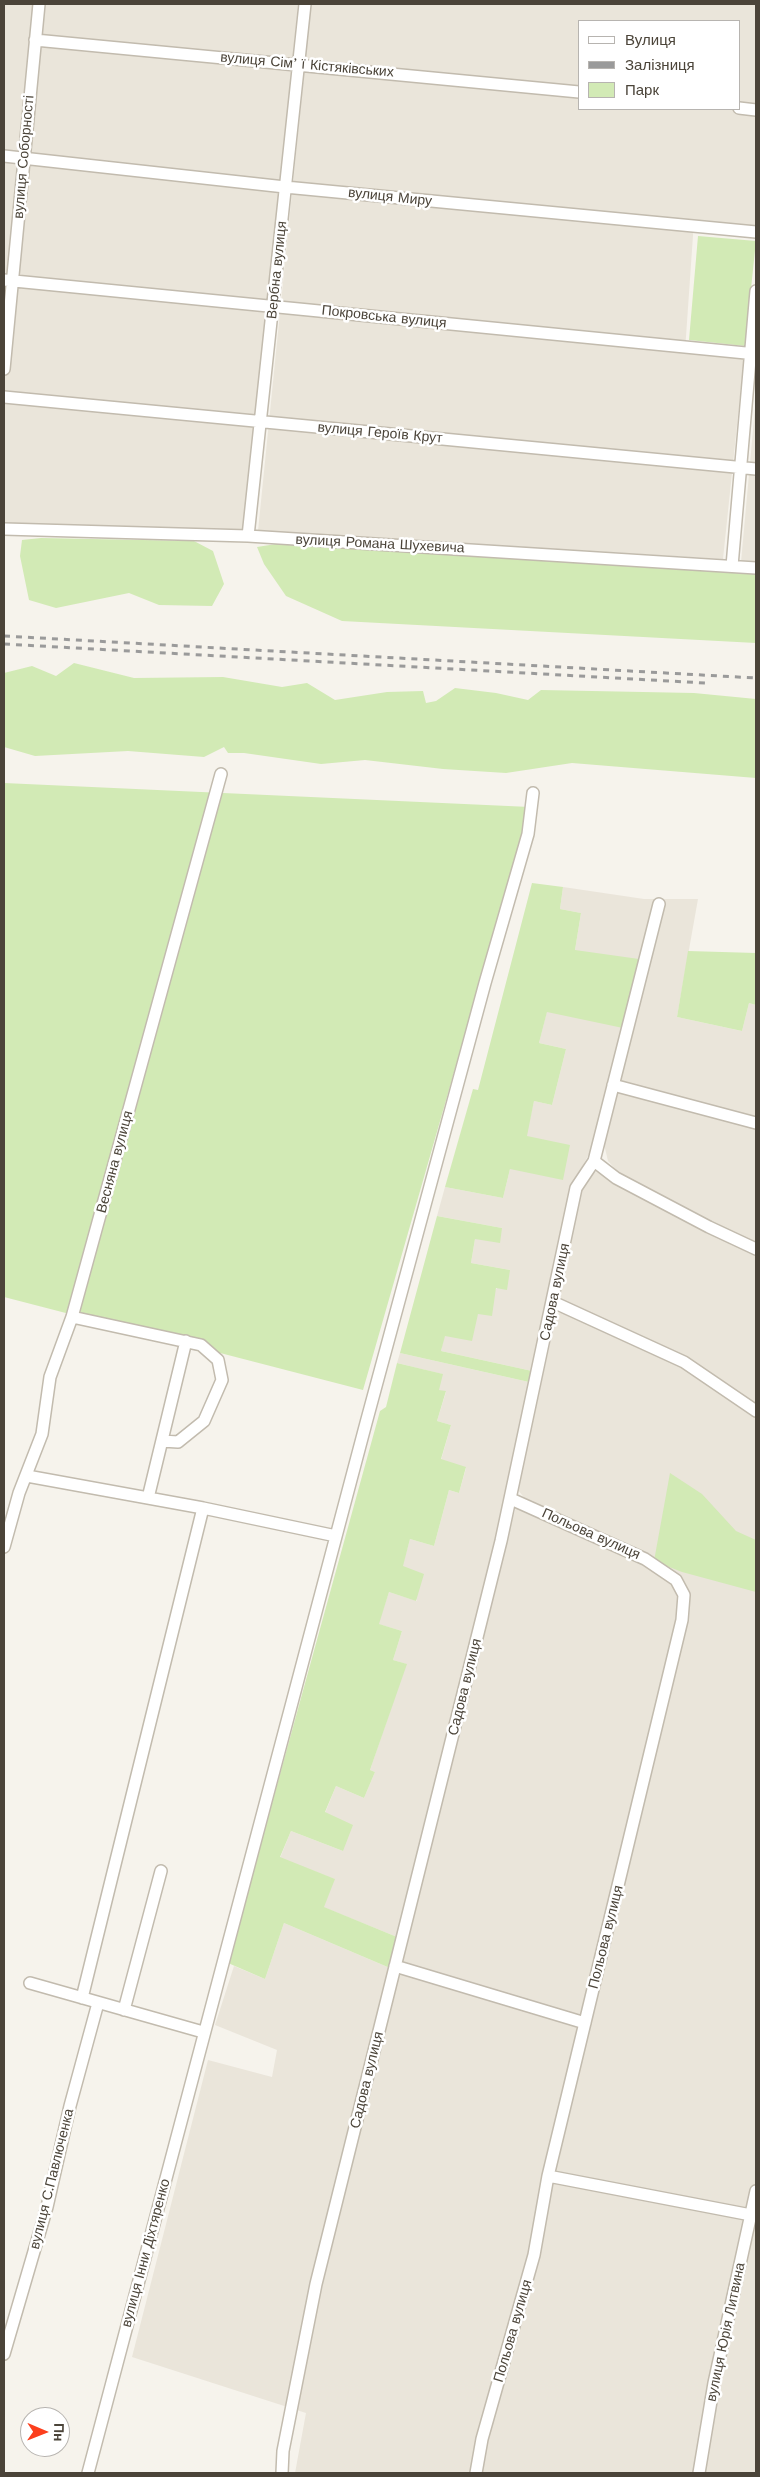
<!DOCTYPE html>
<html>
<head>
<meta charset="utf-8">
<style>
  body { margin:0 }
  #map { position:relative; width:760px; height:2477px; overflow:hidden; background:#f6f3ec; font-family:"Work Sans",sans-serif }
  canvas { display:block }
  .frame { position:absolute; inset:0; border:5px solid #4b4439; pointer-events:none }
  .legend { position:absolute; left:578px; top:20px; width:162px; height:90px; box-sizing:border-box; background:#fff; border:1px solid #b7b4b0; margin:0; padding:6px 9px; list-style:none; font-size:15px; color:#4b4439 }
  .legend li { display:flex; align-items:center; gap:10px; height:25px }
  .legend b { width:25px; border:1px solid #b7b4b0 }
  .north { position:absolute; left:20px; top:2407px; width:50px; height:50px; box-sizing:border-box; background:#fff; border:1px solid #b7b4b0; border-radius:50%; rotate:91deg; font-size:14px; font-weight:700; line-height:20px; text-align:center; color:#4b4439 }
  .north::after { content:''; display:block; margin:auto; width:18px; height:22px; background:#fc3f1d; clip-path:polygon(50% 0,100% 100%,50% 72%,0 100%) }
</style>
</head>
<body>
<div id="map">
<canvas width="760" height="2477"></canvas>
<div class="frame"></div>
<ul class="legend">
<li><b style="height:6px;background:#fff"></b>Вулиця</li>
<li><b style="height:6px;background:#9a9a9a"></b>Залізниця</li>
<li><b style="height:14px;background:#d2eab5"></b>Парк</li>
</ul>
<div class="north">Пн</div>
</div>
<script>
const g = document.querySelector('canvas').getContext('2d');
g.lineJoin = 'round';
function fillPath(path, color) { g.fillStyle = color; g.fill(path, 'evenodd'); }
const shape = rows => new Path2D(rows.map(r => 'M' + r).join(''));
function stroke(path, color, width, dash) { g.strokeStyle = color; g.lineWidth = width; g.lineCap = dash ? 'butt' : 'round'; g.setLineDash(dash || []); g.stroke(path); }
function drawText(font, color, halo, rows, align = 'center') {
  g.font = font + ' "Work Sans",sans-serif'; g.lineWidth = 5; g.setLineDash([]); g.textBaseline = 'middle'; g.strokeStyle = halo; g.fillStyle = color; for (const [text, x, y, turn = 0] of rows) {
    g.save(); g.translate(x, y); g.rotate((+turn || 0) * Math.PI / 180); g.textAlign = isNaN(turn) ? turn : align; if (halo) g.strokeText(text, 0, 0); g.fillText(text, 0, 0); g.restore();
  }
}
fillPath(shape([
  [4,4,298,4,245,532,4,524],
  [311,4,756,4,756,227,694,221,685,351,744,358,723,559,258,531],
  [579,21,739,21,739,109,579,109],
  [756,397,756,562,741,562],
  [563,887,644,899,698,899,677,1017,742,1031,749,1003,756,1005,756,1246,621,1175,608,1161,603,1140,597,1138,573,1185,505,1544,516,1507,526,1500,518,1490,556,1316,561,1312,566,1312,560,1295,560,1285,580,1190,589,1173,596,1172,603,1174,756,1252,756,2473,295,2473,306,2413,132,2357,208,2060,272,2077,277,2050,215,2025,234,1966,265,1979,284,1923,390,1968,397,1937,323,1907,334,1879,280,1858,291,1831,343,1851,325,1813,336,1786,364,1798,375,1772,370,1770,406,1664,393,1660,402,1631,378,1624,389,1592,417,1601,402,1567,410,1539,434,1546,449,1490,459,1493,466,1468,441,1460,451,1425,437,1421,446,1392,438,1390,442,1374,397,1363,400,1353,529,1382,532,1371,441,1351,444,1336,478,1314,510,1270,471,1263,475,1239,502,1228,437,1216,445,1187,503,1198,510,1169,526,1136,534,1101,552,1105,566,1049,539,1043,547,1011,623,1027,575,950,581,913,560,909]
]), '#eae5da');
fillPath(shape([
  [698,236,756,241,745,346,689,340],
  [41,538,194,541,213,551,224,584,212,606,159,605,129,593,56,608,29,600,20,556,22,540],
  [276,544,756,573,756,643,342,621,286,596,264,564,257,547],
  [74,663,134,678,223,677,282,687,307,683,335,700,387,692,423,691,426,703,436,701,455,688,496,693,528,700,541,690,694,693,756,699,756,778,572,763,506,773,443,769,365,760,321,764,244,753,228,753,224,747,204,757,128,751,35,756,4,747,4,673,32,666,56,676],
  [4,783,530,807,363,1390,4,1297],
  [532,883,563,887,560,909,581,913,575,950,639,959,623,1028,547,1012,539,1043,566,1049,552,1105,534,1101,527,1136,570,1145,563,1180,510,1169,503,1198,445,1187,473,1089,478,1090],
  [688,951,756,953,756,1005,749,1003,742,1031,677,1017],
  [437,1216,502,1228,500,1243,475,1239,471,1263,510,1270,507,1290,496,1288,492,1316,478,1314,472,1341,445,1336,441,1351,532,1371,529,1382,400,1353],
  [397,1363,443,1374,439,1390,446,1391,437,1421,451,1425,441,1459,466,1467,459,1493,449,1490,434,1546,410,1539,403,1566,424,1574,416,1601,389,1592,379,1624,402,1631,393,1660,407,1664,370,1770,375,1772,364,1798,336,1786,325,1812,353,1825,343,1851,291,1831,280,1857,335,1879,324,1907,397,1937,390,1968,284,1923,265,1979,228,1963,380,1411,386,1407],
  [670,1473,702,1494,736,1531,756,1540,756,1592,682,1572,654,1561]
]), '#d2eab5');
const street = shape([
  [35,40,579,92],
  [739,108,756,110],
  [4,156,285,187,756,232],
  [4,280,756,354],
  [4,369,39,4],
  [4,397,756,469],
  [4,529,248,536,756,568],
  [248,536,305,4],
  [732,566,756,291],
  [613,1085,756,1123],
  [594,1161,616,1178,709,1227,756,1249],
  [553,1302,684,1362,756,1411],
  [72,1317,201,1345,218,1360,222,1380,204,1421,178,1442,162,1441],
  [27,1476,203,1508,336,1536],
  [148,1498,186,1341],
  [4,1547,19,1493,42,1434,50,1377,72,1317,221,774],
  [395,1966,585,2023],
  [30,1983,203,2032],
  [82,1998,203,1508],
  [124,2010,161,1871],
  [548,2176,751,2215],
  [4,2354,47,2207,70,2106,98,2003],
  [88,2473,366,1423,485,983,528,834,533,793],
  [282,2473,283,2451,316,2284,501,1541,576,1188,594,1161,659,904],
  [476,2473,482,2439,534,2255,548,2176,682,1620,684,1595,676,1580,645,1559,511,1499],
  [699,2473,714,2383,756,2191]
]);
stroke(street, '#c2bbae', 14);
stroke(street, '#fff', 11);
stroke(shape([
  [4,636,756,678],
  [4,644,705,683]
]), '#9a9a9a', 3, [6, 6]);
drawText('14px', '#4b4439', '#fff', [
  ["вулиця Сімʼї Кістяківських",307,65,5],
  ["вулиця Соборності",24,157,-85],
  ["вулиця Миру",390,197,6],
  ["Вербна вулиця",277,270,-84],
  ["Покровська вулиця",384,317,6],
  ["вулиця Героїв Крут",380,433,5],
  ["вулиця Романа Шухевича",380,544,3],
  ["Весняна вулиця",115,1162,-75],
  ["Садова вулиця",555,1292,-78],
  ["Польова вулиця",591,1534,24],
  ["Садова вулиця",465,1687,-76],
  ["Польова вулиця",606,1937,-76],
  ["Садова вулиця",367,2080,-76],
  ["вулиця С.Павлюченка",52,2179,-76],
  ["вулиця Інни Діхтяренко",146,2253,-75],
  ["Польова вулиця",513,2331,-74],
  ["вулиця Юрія Литвина",726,2332,-78]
]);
</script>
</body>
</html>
